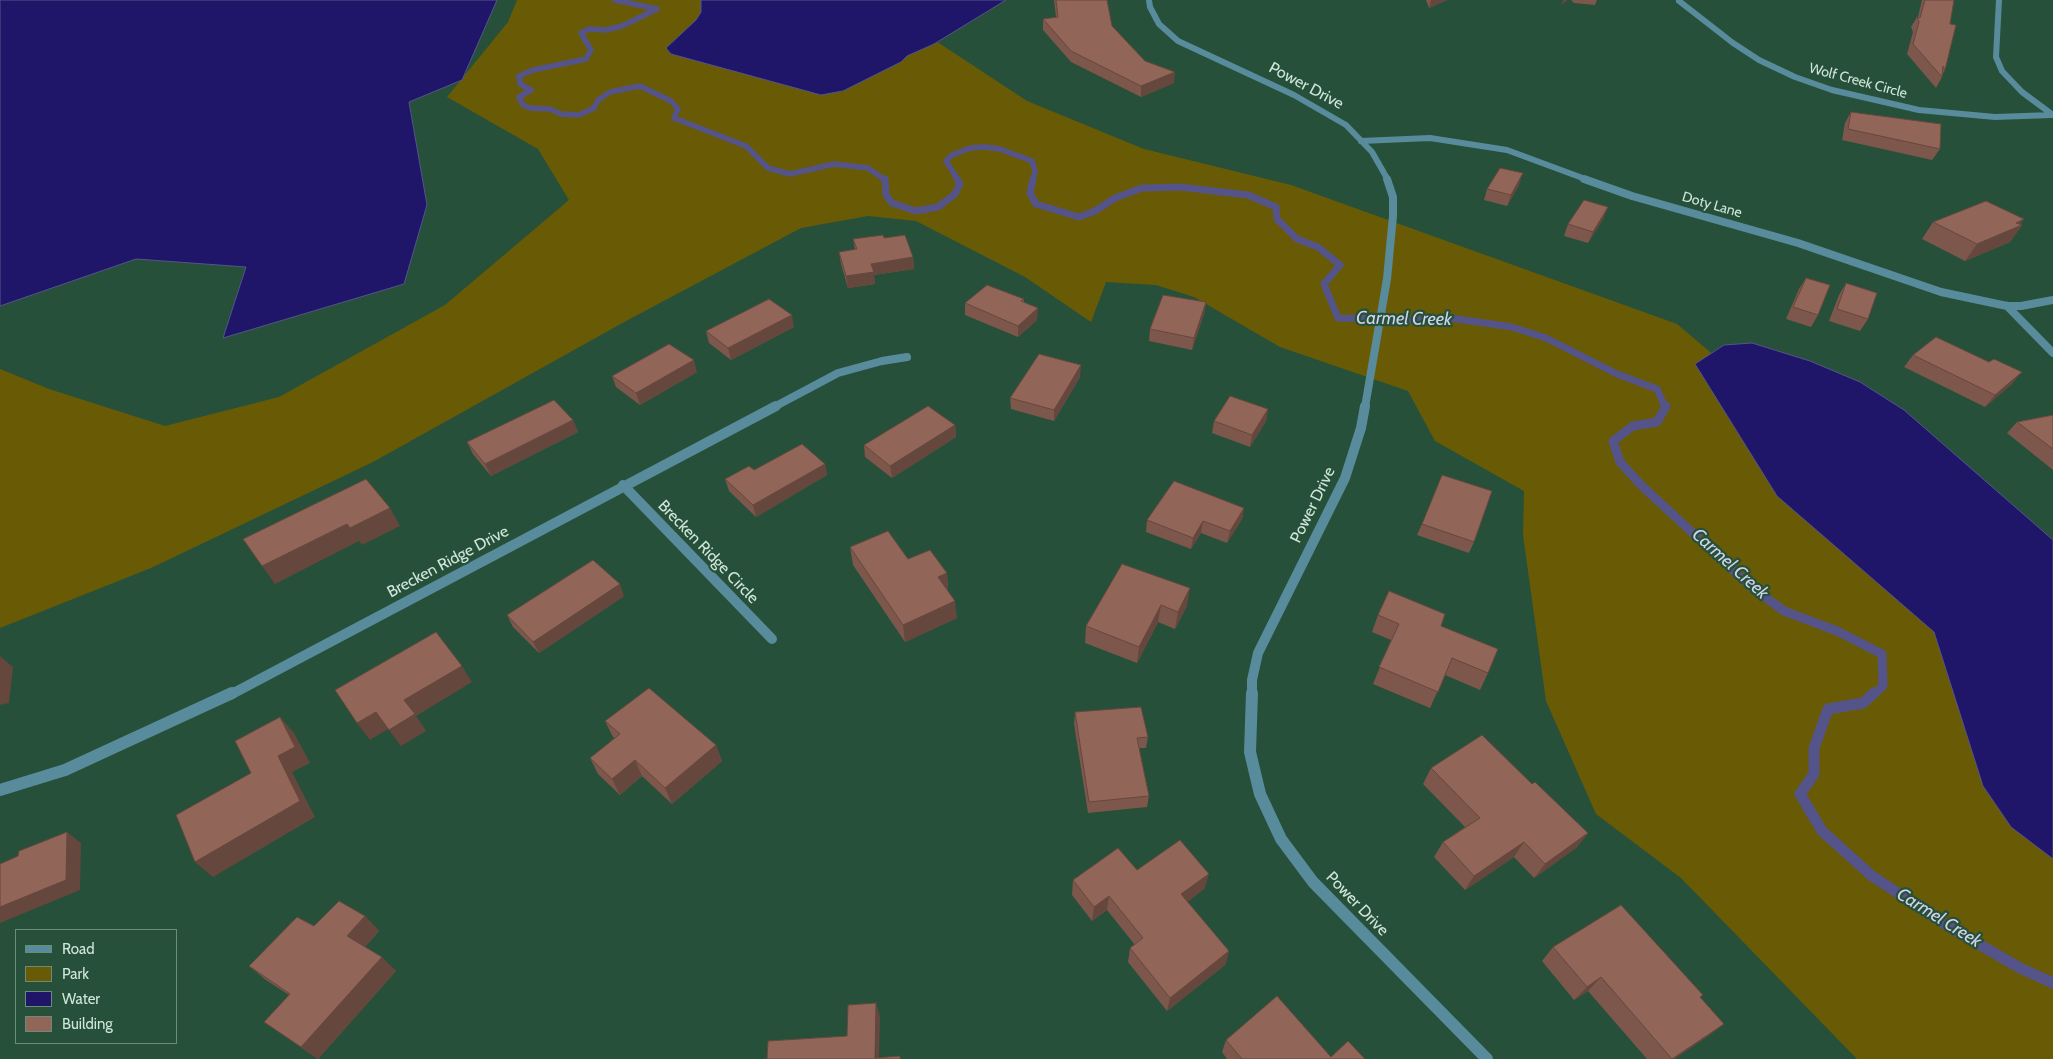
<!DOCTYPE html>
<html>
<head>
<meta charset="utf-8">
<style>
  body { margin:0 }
  #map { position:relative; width:2053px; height:1059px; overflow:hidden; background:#26503a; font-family:Cabin,sans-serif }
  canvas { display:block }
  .legend { position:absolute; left:15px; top:929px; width:162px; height:115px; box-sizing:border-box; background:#26503a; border:1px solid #6a8c79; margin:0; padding:6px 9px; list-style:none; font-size:15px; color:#cfe6d8 }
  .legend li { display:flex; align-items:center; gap:10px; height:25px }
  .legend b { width:25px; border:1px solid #6a8c79 }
</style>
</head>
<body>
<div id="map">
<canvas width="2053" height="1059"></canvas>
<ul class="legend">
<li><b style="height:6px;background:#588c9c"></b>Road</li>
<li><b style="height:14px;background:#695b05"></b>Park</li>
<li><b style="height:14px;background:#201669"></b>Water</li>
<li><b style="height:14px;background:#916557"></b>Building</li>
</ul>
</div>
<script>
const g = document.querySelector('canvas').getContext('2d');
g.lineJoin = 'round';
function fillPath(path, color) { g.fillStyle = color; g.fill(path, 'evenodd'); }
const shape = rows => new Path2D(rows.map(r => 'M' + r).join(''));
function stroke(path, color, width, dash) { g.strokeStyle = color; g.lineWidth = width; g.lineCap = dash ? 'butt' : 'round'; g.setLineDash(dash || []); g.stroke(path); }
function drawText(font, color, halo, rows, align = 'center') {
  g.font = font + ' Cabin,sans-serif'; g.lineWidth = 4.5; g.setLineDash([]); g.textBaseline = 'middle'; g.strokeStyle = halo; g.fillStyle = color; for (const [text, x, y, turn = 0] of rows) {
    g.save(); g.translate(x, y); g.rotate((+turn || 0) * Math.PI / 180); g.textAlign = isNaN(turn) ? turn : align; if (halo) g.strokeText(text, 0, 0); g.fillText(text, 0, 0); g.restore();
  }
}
fillPath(shape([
  [517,0,848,0,907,22,1027,101,1144,149,1291,185,1677,324,2053,642,2053,1059,1857,1059,1681,878,1596,814,1546,701,1523,535,1524,491,1435,441,1408,391,1280,347,1194,297,1156,285,1106,282,1091,322,1025,277,916,221,868,216,801,228,626,321,373,462,151,568,0,628,0,369,49,389,165,426,279,397,445,305,569,200,538,149,447,97,508,22]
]), '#695b05');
const water = shape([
  [0,0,497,0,462,80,409,102,427,205,404,284,223,338,246,267,136,259,0,306,0,0],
  [701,0,1006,0,934,44,907,56,901,62,843,91,821,95,671,54,666,48,696,20,701,12,701,0],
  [1752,343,1810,361,1860,382,1904,410,2053,540,2053,859,2011,827,1983,786,1934,632,1777,496,1695,364,1724,345,1752,343]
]);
fillPath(water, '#201669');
stroke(water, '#54548a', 1);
stroke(shape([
  [615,0,657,9,622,26,606,30,589,29,581,33,591,50,586,59,533,70,519,76,520,84,531,90,519,97,523,105,530,108,550,109,561,114,579,115,594,108,598,100,610,92,640,86,671,101,678,109,674,118,746,146,768,168,790,174,834,164,868,168,885,180],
  [958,180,946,161,952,155,970,148,985,147,1000,149,1032,161,1035,171,1033,180]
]), '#54548a', 5.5);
stroke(shape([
  [885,179,886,195,892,203,916,211,938,207,955,194,960,183,957,179],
  [1033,179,1030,193,1036,204,1079,217,1095,211,1115,198,1142,188,1180,187,1248,195,1276,207,1277,219,1297,239,1318,247,1340,265,1324,284,1338,318,1422,320,1450,318,1512,327,1546,338,1617,374,1657,389,1665,407]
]), '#54548a', 7);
stroke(shape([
  [1666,406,1657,422,1633,426,1613,441,1620,462,1642,486,1750,586,1784,611,1837,631,1882,654,1883,686,1873,695]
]), '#54548a', 9);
stroke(shape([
  [1874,693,1863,703,1828,709,1814,748,1814,774,1800,794,1822,831,1872,876,1951,928,2020,968,2053,983]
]), '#54548a', 11);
stroke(shape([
  [1149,0,1150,7,1159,24,1178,41,1294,95,1346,125,1372,152,1388,180],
  [1999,0,1996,57,2002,71,2022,92,2053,115],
  [1679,1,1733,43,1759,60,1795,77,1832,90,1919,110,1995,117,2052,115],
  [1361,141,1430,138,1507,150,1588,180]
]), '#588c9c', 6);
stroke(shape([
  [1584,179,1632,196,1798,243,1941,292,2007,306,2021,306,2053,300],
  [2007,306,2053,353],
  [774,407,838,373,882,361,907,357],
  [1365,407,1387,279,1393,216,1393,197,1387,179]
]), '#588c9c', 8);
stroke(shape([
  [623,485,772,639],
  [230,695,776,406],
  [1252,695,1252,680,1258,653,1345,478,1361,428,1365,406]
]), '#588c9c', 10);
stroke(shape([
  [1252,693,1250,752,1260,794,1281,839,1313,882,1487,1059],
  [0,790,65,770,232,693]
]), '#588c9c', 12);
fillPath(shape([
  [1054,0,1107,0,1112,26,1145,61,1174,83,1141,97,1071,62,1043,30,1043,19,1056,17],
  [1426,0,1447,0,1429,8],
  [1571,0,1597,0,1595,5,1574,3],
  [1922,0,1954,0,1950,24,1945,70,1942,75,1942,77,1936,88,1907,54,1913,32,1911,27,1917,17,1918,17],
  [1851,112,1940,149,1932,160,1842,140,1845,123],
  [1519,185,1507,206,1484,200,1487,189],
  [1608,207,1603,219,1588,243,1564,236,1568,224],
  [2024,219,2020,224,2022,225,2010,242,1965,261,1922,239,1933,222],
  [884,238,913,257,914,269,874,275,875,284,848,288,841,264,839,252,855,250,853,239],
  [1806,278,1818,315,1811,327,1786,319,1799,289],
  [1846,283,1868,319,1860,331,1829,321,1839,295],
  [1024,299,1024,302,1037,320,1018,337,965,315,965,303],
  [1206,302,1204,314,1192,350,1149,341,1150,329],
  [794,327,731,360,709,343,706,331],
  [1913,355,2012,384,1985,407,1904,367],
  [697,372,640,405,616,387,612,376],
  [1080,377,1054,421,1011,409,1010,398],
  [1268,409,1266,421,1250,447,1212,433,1214,421],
  [2053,415,2053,470,2007,433,2017,422],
  [573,420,578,432,491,476,473,454,467,442],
  [955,425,956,437,892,478,865,457,864,445],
  [825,464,827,475,756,517,729,491,725,479,754,470],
  [1244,508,1242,519,1227,543,1201,533,1191,549,1146,532,1147,520],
  [1422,524,1474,542,1469,553,1417,535],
  [850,547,908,559,947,573,948,590,957,618,905,642,853,565],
  [1122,564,1187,606,1175,629,1158,622,1137,663,1085,643,1086,626],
  [624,596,539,653,513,627,507,615],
  [1378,615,1441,626,1488,673,1480,690,1445,675,1430,708,1373,684,1391,640,1372,632],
  [1075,712,1148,737,1146,748,1139,748,1149,796,1147,807,1088,813,1074,724],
  [605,721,716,745,722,761,672,804,642,776,620,795,598,774,590,758,615,738,613,737],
  [1431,768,1532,784,1588,833,1576,848,1534,878,1514,857,1465,890,1434,857,1443,842,1465,827,1423,784],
  [1137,870,1205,888,1187,902,1229,951,1225,965,1167,1011,1128,962,1130,948,1135,945,1107,910,1092,921,1072,895,1073,880],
  [365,916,379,931,365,947,396,971,318,1059,264,1022,289,995,266,980,249,966,314,926],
  [1553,947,1700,998,1724,1024,1708,1036,1674,1059,1647,1059,1588,991,1574,1000,1542,961],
  [1226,1040,1331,1057,1365,1059,1227,1059,1222,1052]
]), '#7d574b');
fillPath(shape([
  [1431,0,1447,0,1429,8],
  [1563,0,1568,0,1561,5],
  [1175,72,1174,83,1141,97,1141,86],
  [1523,173,1519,185,1507,206,1511,195],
  [1608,207,1603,219,1588,243,1593,232],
  [2024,219,2018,227,2022,225,2010,242,1965,261,1977,244,2016,223],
  [913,257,914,269,874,275,875,284,848,288,846,276,871,264],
  [1206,302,1204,314,1192,350,1194,338],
  [1038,308,1037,320,1018,337,1018,326],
  [792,315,794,327,731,360,728,348],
  [694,360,697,372,640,405,636,393],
  [1081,365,1080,377,1054,421,1054,410],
  [2022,372,2012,384,1985,407,1995,395],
  [1268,409,1266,421,1250,447,1252,435],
  [573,420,578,432,491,476,485,464],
  [955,425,956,437,892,478,890,466],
  [825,464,827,475,756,517,753,505],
  [390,508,400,526,362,545,350,528],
  [1244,508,1242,519,1227,543,1230,531],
  [1203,521,1201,533,1191,549,1193,538],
  [347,524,359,541,275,584,262,566],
  [947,573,948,590,940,594,938,577],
  [620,584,624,596,539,653,533,642],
  [1190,588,1187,606,1175,629,1178,612],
  [955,601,957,618,905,642,903,625],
  [1161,605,1158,622,1137,663,1139,647],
  [0,656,13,667,9,703,0,705],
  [462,666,472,682,416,716,404,700],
  [376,712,388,729,370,740,357,723],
  [415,714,426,731,401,746,389,730],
  [280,717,294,733,310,763,292,772,315,817,213,877,195,862,278,756],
  [716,745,722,761,672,804,665,788],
  [635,760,642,776,620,795,612,779],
  [67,832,81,843,80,890,0,923,0,907],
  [1588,833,1576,848,1534,878,1545,864],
  [1524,842,1514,857,1465,890,1474,876],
  [1209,874,1205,888,1178,909,1181,894],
  [1109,896,1107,910,1092,921,1094,907],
  [365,916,379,931,362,950,347,936],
  [1229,951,1225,965,1167,1011,1170,998],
  [382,957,396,971,318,1059,301,1047],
  [1601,977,1588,991,1574,1000,1587,987],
  [876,1003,880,1016,879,1059,876,1059],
  [1724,1024,1708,1036,1674,1059,1672,1059]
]), '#66473d');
const building = shape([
  [1056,0,1107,0,1112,26,1145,61,1175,72,1141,86,1071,51,1043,19,1058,17,1056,0],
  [1925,0,1954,0,1950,24,1956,25,1945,70,1943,66,1942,77,1913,44,1919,22,1917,17,1920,18,1925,0],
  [1851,112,1941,124,1940,149,1848,129,1851,112],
  [1500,168,1523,173,1511,195,1487,189,1500,168],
  [1584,200,1608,207,1593,232,1568,224,1584,200],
  [1986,201,2024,219,2016,223,2022,225,1977,244,1933,222,1986,201],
  [883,235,884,238,905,235,913,257,871,264,874,272,846,276,839,252,857,249,853,239,883,235],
  [1806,278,1830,285,1818,315,1793,307,1806,278],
  [1846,283,1877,293,1868,319,1837,309,1846,283],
  [987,285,1024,299,1021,301,1038,308,1018,326,965,303,987,285],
  [1163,295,1206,302,1194,338,1150,329,1163,295],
  [769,299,792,315,728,348,706,331,769,299],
  [1936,337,1989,362,1994,359,2022,372,1995,395,1913,355,1936,337],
  [669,344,694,360,636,393,612,376,669,344],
  [1039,354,1081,365,1054,410,1010,398,1039,354],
  [1230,396,1268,409,1252,435,1214,421,1230,396],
  [554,400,573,420,485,464,467,442,554,400],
  [928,406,955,425,890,466,864,445,928,406],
  [2053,415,2053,449,2017,422,2053,415],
  [802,444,825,464,753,505,725,479,749,466,754,470,802,444],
  [1442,475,1492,491,1474,542,1422,524,1442,475],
  [366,479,390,508,350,528,347,524,262,566,243,539,366,479],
  [1174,481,1244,508,1230,531,1203,521,1193,538,1147,520,1174,481],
  [888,531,908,559,930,550,947,573,938,577,955,601,903,625,850,547,888,531],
  [593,560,620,584,533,642,507,615,593,560],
  [1122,564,1190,588,1178,612,1161,605,1139,647,1086,626,1122,564],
  [1389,591,1445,614,1441,626,1498,649,1488,673,1452,658,1438,692,1379,667,1399,624,1378,615,1389,591],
  [436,632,462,666,404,700,415,714,389,730,376,712,357,723,335,690,436,632],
  [649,688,716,745,665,788,635,760,612,779,590,758,620,734,605,721,649,688],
  [1141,707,1148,737,1137,738,1149,796,1089,802,1075,712,1141,707],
  [280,717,295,747,278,756,300,801,195,862,176,815,251,773,235,741,280,717],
  [1482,735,1532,784,1535,782,1588,833,1545,864,1524,842,1474,876,1443,842,1480,818,1431,768,1482,735],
  [67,832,66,880,0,907,0,864,18,856,19,851,67,832],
  [1180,840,1209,874,1181,894,1229,951,1170,998,1130,948,1143,938,1109,896,1094,907,1073,880,1118,848,1137,870,1180,840],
  [339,901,365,916,347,936,382,957,301,1047,264,1022,290,994,249,966,297,917,314,926,339,901],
  [1621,905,1703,995,1700,997,1724,1024,1672,1059,1601,977,1587,987,1553,947,1621,905],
  [1277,996,1331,1057,1348,1041,1365,1059,1242,1059,1226,1040,1277,996],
  [876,1003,875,1058,900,1056,900,1059,767,1059,768,1041,847,1036,848,1005,876,1003]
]);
fillPath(building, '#916557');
stroke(building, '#66473d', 1);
drawText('14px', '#cfe6d8', '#26503a', [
  ["Wolf Creek Circle",1858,81,15],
  ["Doty Lane",1712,205,16]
]);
drawText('16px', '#cfe6d8', '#26503a', [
  ["Power Drive",1306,86,28],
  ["Power Drive",1313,505,-64],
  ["Brecken Ridge Circle",708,552,46],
  ["Brecken Ridge Drive",448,562,-28],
  ["Power Drive",1357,904,46]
]);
drawText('italic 18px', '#d0d3eb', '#26503a', [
  ["Carmel Creek",1404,319,1],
  ["Carmel Creek",1730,564,42],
  ["Carmel Creek",1939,918,32]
]);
</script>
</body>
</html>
